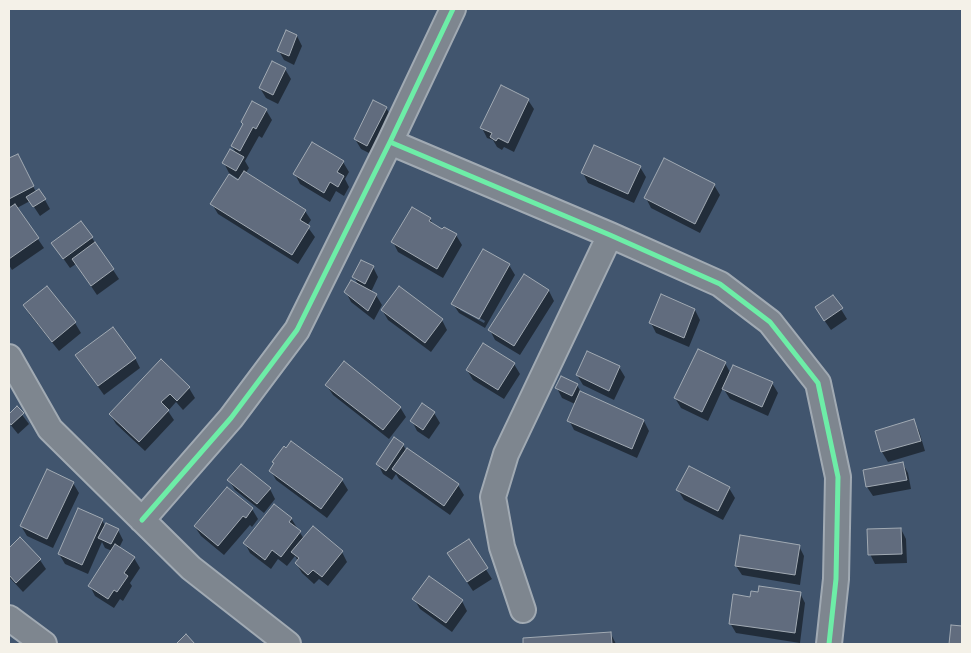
<!DOCTYPE html>
<html>
<head>
<meta charset="utf-8">
<style>
  body { margin:0 }
  #map { position:relative; width:971px; height:653px; overflow:hidden; background:#41556e; font-family:"Comic Neue",sans-serif }
  canvas { display:block }
  .frame { position:absolute; inset:0; border:10px solid #f4f1e8; pointer-events:none }
</style>
</head>
<body>
<div id="map">
<canvas width="971" height="653"></canvas>
<div class="frame"></div>
</div>
<script>
const g = document.querySelector('canvas').getContext('2d');
g.lineJoin = 'round';
function fillPath(path, color) { g.fillStyle = color; g.fill(path, 'evenodd'); }
const shape = rows => new Path2D(rows.map(r => 'M' + r).join(''));
function stroke(path, color, width, dash) { g.strokeStyle = color; g.lineWidth = width; g.lineCap = dash ? 'butt' : 'round'; g.setLineDash(dash || []); g.stroke(path); }
fillPath(shape([
  [287,32,297,36,302,46,294,65,284,60,279,51],
  [285,69,291,79,278,104,266,98,260,88],
  [528,100,534,109,514,152,504,147,502,150,497,147,493,140,487,138,482,128],
  [386,108,392,117,373,155,361,149,355,139],
  [266,110,272,120,262,138,259,136,245,161,249,168,245,174,305,211,311,220,307,226,315,237,298,264,218,214,212,204,240,180,229,173,224,163,237,155,232,146],
  [17,155,36,192,45,200,50,209,40,216,30,201,17,208,44,248,12,270,9,265,9,160],
  [343,162,349,172,345,179,349,187,344,196,336,191,330,202,300,184,295,174],
  [640,167,646,177,634,203,588,183,583,173],
  [714,185,720,195,700,233,651,208,646,198],
  [430,219,434,226,456,235,462,245,443,278,398,252,393,242],
  [92,238,119,279,97,295,76,264,70,268,53,244],
  [509,265,515,275,485,328,459,313,453,304],
  [460,307,485,321,484,323,460,310],
  [373,267,378,277,371,292,376,295,382,305,374,320,351,302,346,292,359,286,354,277],
  [524,275,549,291,554,301,520,355,495,340,490,330],
  [47,288,75,323,81,333,59,351,30,315,24,305],
  [833,296,847,319,831,330,822,317],
  [382,310,442,320,447,330,431,352,388,320],
  [695,310,700,320,689,347,656,333,651,323],
  [484,345,514,364,520,374,504,399,473,380,467,370],
  [76,356,135,358,140,368,104,395],
  [161,361,189,388,195,398,183,410,176,402,168,411,174,420,145,451,116,424,110,414],
  [725,363,731,374,772,383,778,393,768,416,730,399,723,388,708,421,681,408,675,398],
  [619,367,625,377,614,400,583,385,577,375],
  [577,385,582,394,644,421,649,431,637,458,574,430,569,420,575,404,562,398,557,388],
  [327,386,400,407,406,417,389,439,333,395],
  [17,408,29,424,18,434,9,423,9,416],
  [434,413,440,423,429,439,417,431,412,421],
  [914,421,919,431,925,451,888,462,882,452,876,432],
  [403,445,406,450,458,485,464,495,450,515,399,479,396,474,392,480,383,474,378,464],
  [903,464,908,473,911,489,873,496,867,487],
  [271,471,342,480,348,490,327,518,276,480],
  [229,480,270,489,275,499,264,513,235,490],
  [73,483,79,493,53,548,27,536,21,526],
  [227,488,252,509,258,519,252,527,250,525,224,555,201,536,195,527],
  [729,488,735,498,723,520,684,500,678,490],
  [291,518,304,539,342,552,347,562,328,586,319,579,314,584,302,573,296,563,298,561,295,556,287,566,278,559,271,569,250,553,245,543],
  [102,520,105,526,118,530,123,540,119,548,134,558,140,568,130,583,132,586,123,601,120,599,114,608,95,596,90,586,112,551,105,548,102,542,88,574,65,564,59,554],
  [901,529,906,539,907,563,875,564,870,554],
  [20,539,40,560,46,569,23,592,9,577,9,549],
  [468,541,492,579,473,591,454,563],
  [799,546,804,556,800,585,742,575,736,566],
  [800,593,805,603,800,643,736,633,730,623,751,598],
  [414,599,462,601,467,611,452,632,420,609],
  [611,634,616,644,524,644,524,640]
]), '#0007');
const building = shape([
  [286,30,297,35,289,56,277,51,286,30],
  [272,61,286,68,273,95,259,88,272,61],
  [501,85,529,99,508,143,498,138,496,141,490,137,492,133,480,128,501,85],
  [373,100,387,107,367,146,354,139,373,100],
  [252,101,267,109,256,129,253,127,240,151,231,146,243,124,241,122,252,101],
  [312,142,344,161,337,172,344,176,338,187,330,182,324,193,293,174,312,142],
  [594,145,641,166,628,194,581,173,594,145],
  [230,149,244,157,236,171,222,163,230,149],
  [18,154,34,186,9,199,9,158,18,154],
  [664,158,715,184,695,224,644,198,664,158],
  [244,171,306,210,300,220,310,226,292,255,210,204,229,174,238,180,244,171],
  [39,189,46,199,33,207,26,197,39,189],
  [15,204,39,238,9,259,9,208,15,204],
  [412,207,431,218,429,221,442,229,444,227,457,234,437,269,391,242,412,207],
  [81,221,93,237,63,259,51,243,81,221],
  [95,242,114,269,91,286,72,259,95,242],
  [483,249,510,264,479,319,451,304,483,249],
  [361,260,374,266,365,284,352,277,361,260],
  [524,274,549,290,514,346,488,330,524,274],
  [351,280,377,294,368,311,344,292,351,280],
  [47,286,76,322,52,342,23,305,47,286],
  [399,286,443,319,425,343,381,310,399,286],
  [661,294,695,309,684,338,649,323,661,294],
  [833,295,843,308,824,321,815,307,833,295],
  [113,327,136,358,98,386,75,355,113,327],
  [483,343,515,363,498,390,466,370,483,343],
  [698,349,726,362,702,412,674,398,698,349],
  [587,351,620,366,609,391,576,375,587,351],
  [161,359,190,387,177,401,170,394,161,402,169,410,139,442,109,414,161,359],
  [344,361,401,407,383,430,325,385,344,361],
  [733,365,773,382,762,407,722,389,733,365],
  [561,376,578,384,572,396,555,388,561,376],
  [580,391,644,420,632,449,567,421,580,391],
  [422,403,435,412,423,430,410,421,422,403],
  [17,406,24,413,11,425,9,422,9,414,17,406],
  [914,419,921,441,881,452,875,431,914,419],
  [394,437,404,444,386,471,376,464,394,437],
  [291,441,343,479,321,509,269,471,274,463,272,462,284,446,286,448,291,441],
  [407,448,459,484,444,506,392,469,407,448],
  [903,462,907,480,866,487,863,470,903,462],
  [241,464,271,488,257,504,227,480,241,464],
  [689,466,730,487,718,511,676,490,689,466],
  [47,469,74,482,47,539,20,526,47,469],
  [227,487,253,508,246,518,243,516,218,546,194,526,227,487],
  [274,504,292,518,289,522,301,531,281,557,272,550,265,560,243,543,274,504],
  [78,508,103,519,82,565,58,554,78,508],
  [106,523,119,529,111,544,98,538,106,523],
  [313,526,343,551,322,577,313,570,308,575,295,563,299,558,291,552,313,526],
  [901,528,902,554,868,555,867,529,901,528],
  [740,535,800,545,795,575,735,566,740,535],
  [20,537,41,559,16,583,9,575,9,548,20,537],
  [469,539,488,568,467,582,447,553,469,539],
  [115,544,135,557,124,573,128,576,117,592,114,590,108,599,88,586,115,544],
  [429,576,463,600,446,623,412,599,429,576],
  [759,586,801,592,795,633,729,624,733,594,750,597,751,591,758,592,759,586],
  [951,625,962,626,962,644,949,644,951,625],
  [611,632,612,644,523,644,523,638,611,632],
  [186,634,195,644,176,644,186,634]
]);
fillPath(building, '#616c7e');
stroke(building, '#a1aab3', 1);
const minor = shape([
  [390,142,610,235,720,284,770,322,818,383,838,477,836,579,829,644],
  [9,357,50,429,191,568,288,644],
  [142,520,231,418,297,330,390,142,453,9],
  [523,610,502,547,493,497,506,454,610,235],
  [9,618,44,644]
]);
stroke(minor, '#a1aab3', 28);
stroke(minor, '#7e868f', 24);
stroke(shape([
  [390,142,610,235,720,284,770,322,818,383,838,477,836,579,829,644],
  [142,520,231,418,297,330,390,142,453,9]
]), '#6deda7', 5);
</script>
</body>
</html>
